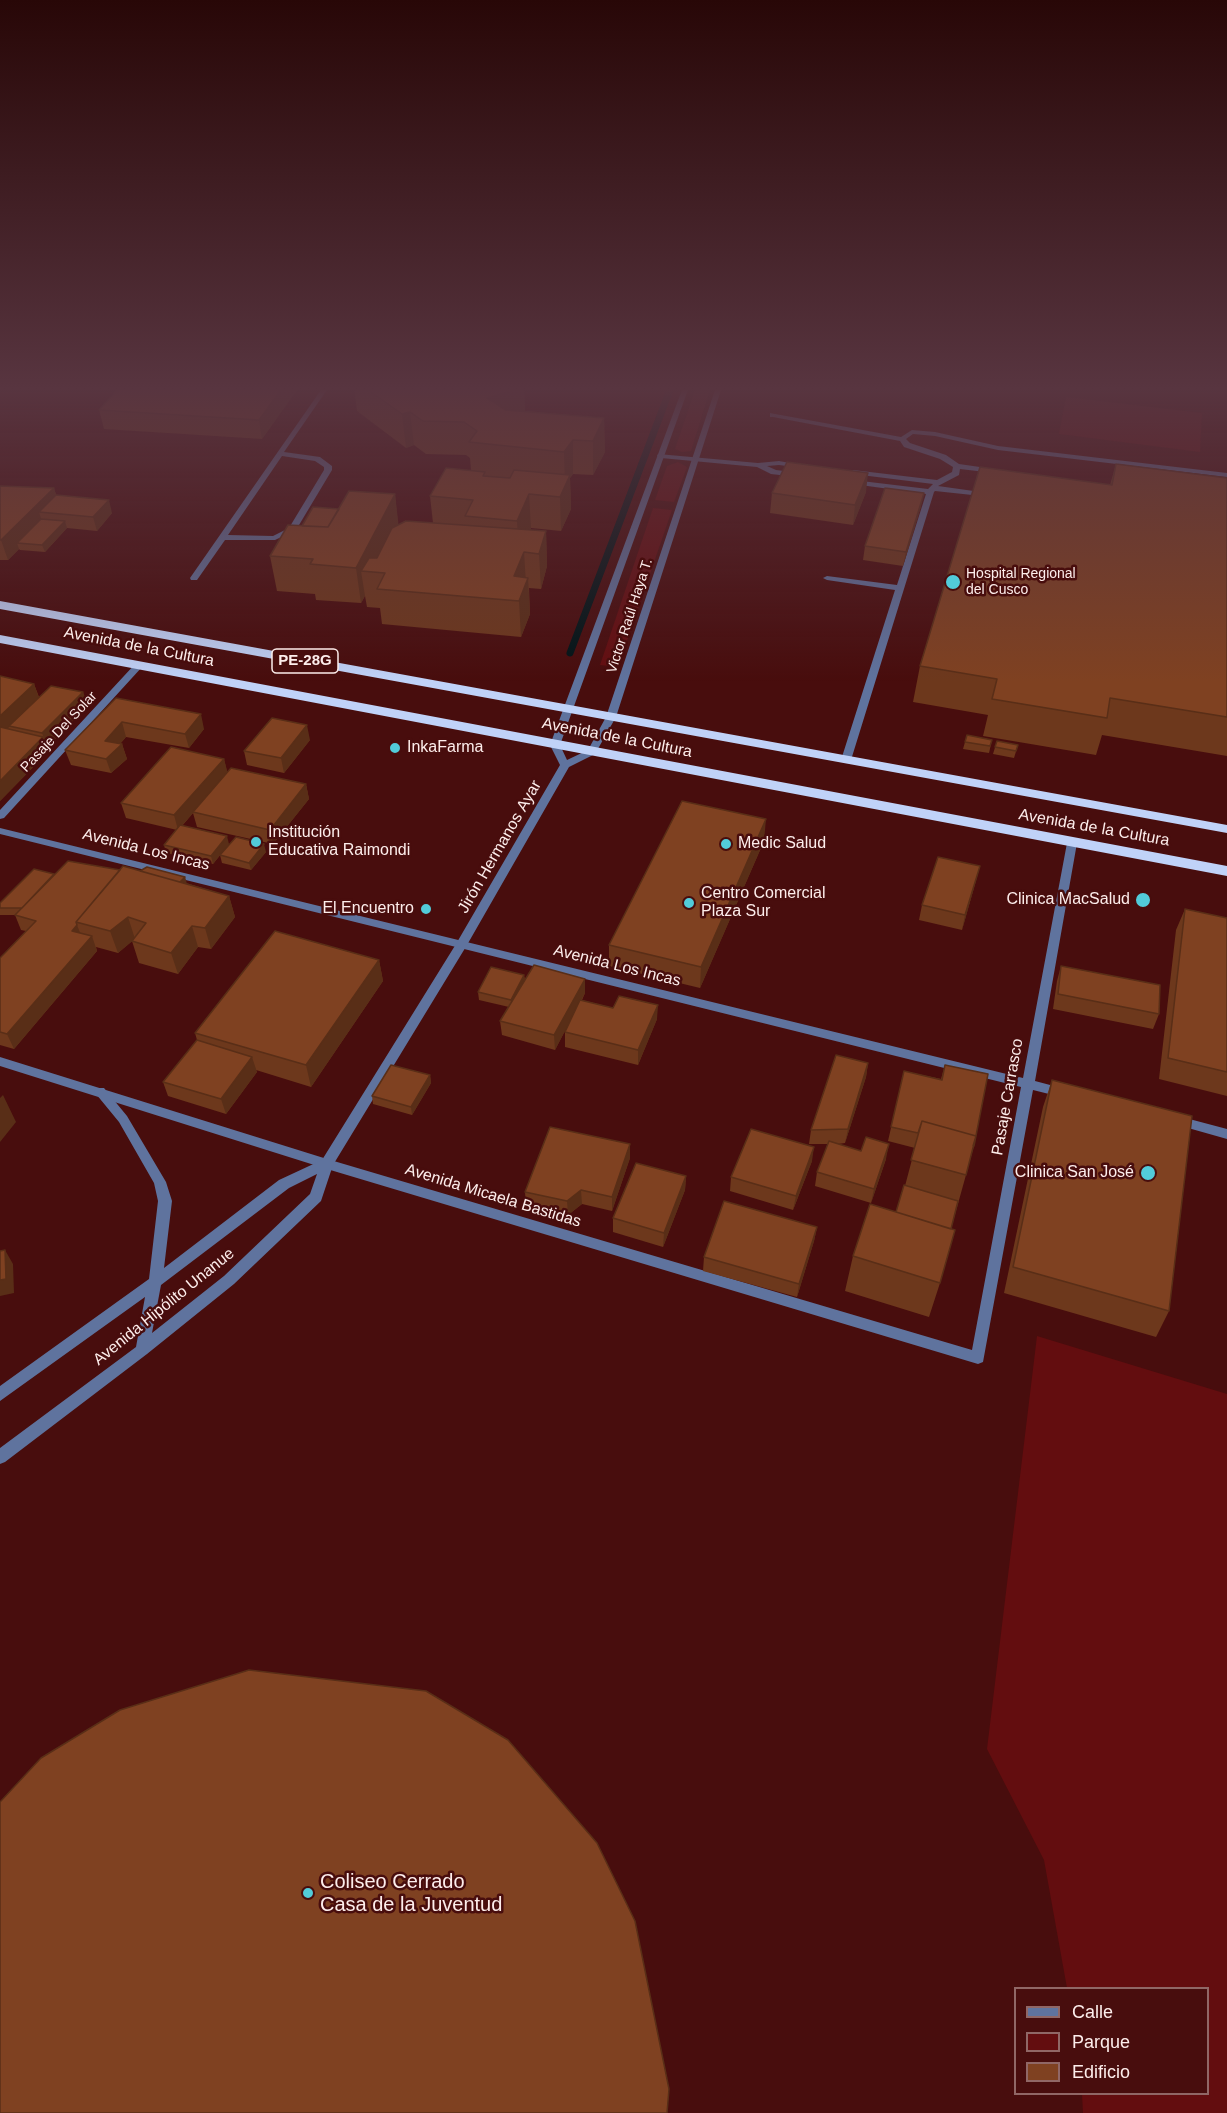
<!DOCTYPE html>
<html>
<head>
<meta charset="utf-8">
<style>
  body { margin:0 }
  #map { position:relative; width:1227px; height:2113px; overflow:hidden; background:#480d0d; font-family:Helvetica,sans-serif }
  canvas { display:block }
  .legend { position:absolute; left:1014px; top:1987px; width:195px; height:108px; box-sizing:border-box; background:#480d0d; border:2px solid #906766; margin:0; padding:8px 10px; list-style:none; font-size:18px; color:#fdedeb }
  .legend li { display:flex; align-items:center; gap:12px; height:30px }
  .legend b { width:30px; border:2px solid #906766 }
</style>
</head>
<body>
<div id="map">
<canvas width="1227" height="2113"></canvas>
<ul class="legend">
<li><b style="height:8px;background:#5f739e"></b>Calle</li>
<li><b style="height:16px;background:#630d0f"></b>Parque</li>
<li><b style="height:16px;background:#7f4121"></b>Edificio</li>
</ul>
</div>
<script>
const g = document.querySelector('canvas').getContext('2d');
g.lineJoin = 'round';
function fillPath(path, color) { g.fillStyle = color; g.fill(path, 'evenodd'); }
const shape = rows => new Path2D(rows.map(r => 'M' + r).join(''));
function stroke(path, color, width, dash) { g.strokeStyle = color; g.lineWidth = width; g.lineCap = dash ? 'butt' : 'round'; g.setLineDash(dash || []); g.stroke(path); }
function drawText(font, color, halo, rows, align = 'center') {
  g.font = font + ' Helvetica,sans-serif'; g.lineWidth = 5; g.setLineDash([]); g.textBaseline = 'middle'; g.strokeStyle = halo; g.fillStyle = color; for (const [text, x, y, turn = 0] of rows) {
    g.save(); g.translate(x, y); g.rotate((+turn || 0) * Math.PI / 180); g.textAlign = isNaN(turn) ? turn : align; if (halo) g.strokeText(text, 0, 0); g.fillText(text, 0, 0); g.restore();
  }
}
fillPath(shape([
  [696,387,711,387,691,451,682,452,675,449],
  [1066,397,1202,413,1200,452,1059,434],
  [678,462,687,467,674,502,655,500,667,466],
  [653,508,672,510,618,667,600,665],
  [1037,1336,1227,1394,1227,2113,1083,2113,1082,2094,1208,2094,1208,1988,1067,1988,1044,1860,987,1749]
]), '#630d0f');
stroke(shape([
  [570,653,671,387]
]), '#001417', 7);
fillPath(shape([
  [323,387,329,387,284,452,320,457,332,466,332,470,296,530,275,540,225,540,197,580,191,580,190,578,323,387],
  [282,456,315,461,324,467,324,470,289,528,273,536,228,535,282,456],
  [770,413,901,437,912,430,935,432,998,446,1227,473,1227,477,998,450,935,436,913,434,906,439,910,443,946,455,959,464,994,469,998,471,994,473,960,469,959,475,938,486,988,493,992,495,991,497,935,491,934,492,851,760,846,763,841,760,895,590,827,580,823,578,827,576,897,585,926,494,853,484,849,482,853,480,928,489,933,484,853,474,849,472,853,470,937,480,952,472,953,467,940,459,904,447,900,441,773,417,770,417,770,413],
  [658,454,758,463,779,461,806,466,802,468,779,465,767,466,776,470,800,473,801,475,797,477,771,474,757,467,661,458,657,456,658,454]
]), '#5f739e');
fillPath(shape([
  [139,662,143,665,142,667,4,818,0,819,0,810,136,663,139,662],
  [0,828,1023,1078,1067,843,1068,841,1076,841,1077,843,1035,1081,1069,1090,1071,1093,1069,1096,1065,1098,1033,1090,983,1362,978,1364,327,1169,0,1066,0,1057,327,1159,972,1350,1021,1087,0,834,0,828],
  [1178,1116,1227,1129,1227,1139,1174,1124,1172,1121,1174,1118,1178,1116]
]), '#5f739e');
fillPath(shape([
  [683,387,689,387,560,745,567,760,588,750,606,717,716,387,722,387,616,717,595,754,569,767,467,945,333,1165,321,1201,234,1284,147,1354,5,1462,0,1464,0,1448,136,1347,145,1297,0,1401,0,1386,149,1279,158,1201,154,1183,119,1122,96,1094,94,1091,96,1088,104,1088,127,1116,166,1182,172,1201,164,1268,279,1180,322,1160,456,944,560,765,550,745,683,387],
  [317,1174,310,1194,224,1276,152,1333,161,1285,289,1188,317,1174]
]), '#5f739e');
fillPath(shape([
  [0,601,1227,825,1227,833,0,609,0,601],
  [0,635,1227,866,1227,876,0,643,0,635]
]), '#c0d2f8');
fillPath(shape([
  [120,387,299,387,262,439,104,429,99,410],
  [354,387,524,387,525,411,604,418,605,452,593,475,573,474,570,478,571,509,561,531,531,528,530,530,546,531,547,566,541,589,529,588,530,614,521,637,382,624,380,608,367,607,365,596,361,603,316,600,315,594,277,591,270,556,302,526,339,509,395,494,398,525,433,523,430,496,471,471,470,458,466,455,426,454,414,445,406,448,357,411],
  [1116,464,1227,478,1227,756,1102,735,1096,755,983,736,988,715,913,702,920,666,1110,485],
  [0,486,54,488,56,495,112,513,97,531,67,528,45,552,20,550,19,549,8,560,0,560],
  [866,492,853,525,770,513,772,493],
  [921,506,903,566,863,560,865,546],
  [0,676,34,684,39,697,83,692,88,706,47,747,46,747,48,752,0,801],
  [116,698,204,729,189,748,126,737,120,744,122,744,127,759,111,773,71,765,65,750],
  [967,735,992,740,989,753,963,749],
  [310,740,284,773,247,765,244,751],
  [997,741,1018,745,1014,758,993,754],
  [224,759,227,772,306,784,309,799,273,844,197,827,193,813,182,826,229,844,213,864,166,853,164,845,177,830,126,818,121,803],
  [764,841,700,988,609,966,609,945],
  [266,852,251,870,222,863,220,855],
  [980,866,962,930,919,920,922,905],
  [120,870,140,871,185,877,186,883,229,896,235,917,211,949,198,947,178,974,139,963,132,941,118,953,96,947,97,951,14,1049,0,1045,0,958,26,931,21,930,15,915,0,915,0,903,54,874],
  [1185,909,1227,918,1227,1096,1159,1079,1176,930],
  [379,960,383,981,311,1087,256,1070,257,1072,226,1114,168,1096,163,1082,197,1040,195,1033],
  [1061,966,1159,1014,1153,1029,1053,1009,1057,981],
  [524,975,525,980,585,979,585,993,582,1000,657,1019,638,1065,565,1047,565,1032,569,1023,555,1050,502,1035,500,1021,509,1007,479,1000,478,992],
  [868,1063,866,1077,845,1143,838,1144,886,1159,871,1203,815,1186,817,1172,828,1144,809,1144,811,1130],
  [945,1065,974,1146,951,1229,940,1283,929,1317,845,1291,853,1256,896,1212,905,1186,915,1148,888,1141,904,1071,941,1079],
  [430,1075,431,1083,412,1115,373,1104,372,1096],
  [1052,1080,1169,1311,1156,1337,1004,1293,1043,1107],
  [630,1158,612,1211,582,1204,568,1215,526,1206,525,1192],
  [812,1161,793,1210,730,1191,731,1177],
  [686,1176,685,1190,663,1247,613,1232,613,1218],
  [817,1227,814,1241,797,1297,703,1271,704,1257]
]), '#6d381c');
fillPath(shape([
  [283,387,299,387,262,439,259,420],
  [507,387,524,387,525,413,489,430,487,398],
  [410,412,414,445,406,448,402,414],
  [604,418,605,452,593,475,593,441],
  [573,440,573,474,570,478,571,509,561,531,560,497,565,486,564,452],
  [868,473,866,492,853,525,855,505],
  [54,488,60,508,39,512,43,525,17,543,19,549,8,560,1,540],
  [924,493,921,506,903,566,906,552],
  [395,494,399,529,377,572,361,571,365,596,361,603,356,568],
  [529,494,531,528,519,556,517,521],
  [109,500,112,513,97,531,93,517],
  [65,521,67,528,45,552,42,545],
  [546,531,547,566,541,589,539,554],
  [524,552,526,584,528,578,530,614,521,637,519,601,514,576],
  [34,684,39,698,0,736,0,716],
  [83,692,88,706,47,747,42,733],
  [201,714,204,729,189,748,185,734],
  [122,722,126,737,110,755,105,741],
  [307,725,310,740,284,773,281,758],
  [43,737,48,752,0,801,0,781],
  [122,744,127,759,111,773,106,759],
  [224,759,228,774,178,830,174,815],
  [306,784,309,799,273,844,270,830],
  [766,819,764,841,700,988,701,967],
  [227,836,229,844,213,864,211,856],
  [264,844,266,852,251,870,249,863],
  [980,866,976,881,962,930,965,915],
  [185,877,187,884,178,884],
  [229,896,235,917,211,949,205,928],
  [128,917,135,939,118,953,110,931],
  [77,925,83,940,72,931],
  [192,926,198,947,178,974,171,953],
  [92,936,97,951,14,1049,7,1034],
  [379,960,383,981,311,1087,306,1065],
  [524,975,525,982,511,1008,511,1000],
  [585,979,585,993,555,1050,554,1035],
  [658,1005,657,1019,638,1065,638,1050],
  [252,1057,257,1072,226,1114,221,1099],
  [868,1063,866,1077,845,1143,848,1129],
  [430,1075,431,1083,412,1115,411,1107],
  [3,1095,16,1122,0,1142,0,1098],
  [630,1144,630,1158,612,1211,612,1197],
  [889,1144,886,1159,871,1203,874,1189],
  [814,1147,812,1161,793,1210,796,1196],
  [686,1176,685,1190,663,1247,664,1233],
  [581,1190,582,1204,568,1215,567,1201],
  [817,1227,814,1241,797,1297,799,1284],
  [5,1250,13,1264,14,1293,0,1296,0,1280]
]), '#592e17');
const building = shape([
  [120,387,283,387,259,420,99,410,120,387],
  [364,387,509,387,514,390,487,398,506,410,604,418,593,441,573,440,564,452,469,442,477,431,464,422,423,421,410,412,402,414,364,387],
  [787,462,868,473,855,505,772,493,787,462],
  [1116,464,1227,478,1227,717,1110,698,1107,718,992,699,997,679,920,666,980,467,1112,485,1116,464],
  [446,468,485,472,483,476,510,478,514,470,570,475,560,497,529,494,517,521,465,516,473,500,430,496,446,468],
  [0,486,54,488,1,540,0,540,0,486],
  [885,488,924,493,906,552,865,546,885,488],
  [349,491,395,494,356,568,310,564,313,559,270,556,288,525,328,527,349,491],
  [56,495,109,500,93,517,39,512,56,495],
  [313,507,339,509,328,527,302,526,313,507],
  [41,519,65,521,42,545,17,543,41,519],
  [406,521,546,531,539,554,524,552,514,576,528,578,519,601,377,589,385,573,361,571,369,558,377,558,392,528,406,521],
  [0,676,34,684,0,716,0,676],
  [51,686,83,692,42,733,9,726,51,686],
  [116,698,201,714,185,734,122,722,105,741,122,744,106,759,65,750,116,698],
  [272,718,307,725,281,758,244,751,272,718],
  [0,727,43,737,0,781,0,727],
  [967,735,992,740,990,746,965,742,967,735],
  [997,741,1018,745,1016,751,995,747,997,741],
  [171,747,224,759,174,815,121,803,171,747],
  [231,768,306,784,270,830,193,812,231,768],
  [682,801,766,819,701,967,609,945,682,801],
  [180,825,227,836,211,856,164,845,180,825],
  [236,837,264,844,249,863,220,855,236,837],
  [938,857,980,866,965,915,922,905,938,857],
  [68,861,120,870,76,922,77,925,72,931,92,936,7,1034,0,1032,0,958,36,921,15,915,68,861],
  [123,866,229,896,205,928,192,926,171,953,132,941,146,923,128,917,110,931,76,922,123,866],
  [147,867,185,877,180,882,140,871,147,867],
  [34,869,54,874,22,908,0,908,0,903,34,869],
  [1185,909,1227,918,1227,1072,1168,1058,1185,909],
  [275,931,379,960,306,1065,195,1033,275,931],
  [534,965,585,979,554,1035,500,1021,534,965],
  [1061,966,1160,985,1159,1014,1058,994,1061,966],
  [491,967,524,975,511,1000,478,992,491,967],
  [619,996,658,1005,638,1050,565,1032,580,1000,613,1008,619,996],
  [197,1040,252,1057,221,1099,163,1082,197,1040],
  [836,1055,868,1063,848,1129,811,1130,836,1055],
  [391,1065,430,1075,411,1107,372,1096,391,1065],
  [945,1065,988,1074,974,1146,973,1146,976,1136,922,1121,918,1133,891,1127,904,1071,942,1080,945,1065],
  [1052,1080,1192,1116,1169,1311,1013,1267,1052,1080],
  [922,1121,976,1136,966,1175,911,1160,922,1121],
  [550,1127,630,1144,612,1197,581,1190,567,1201,525,1192,550,1127],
  [751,1129,814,1147,796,1196,731,1177,751,1129],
  [866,1137,889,1144,874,1189,817,1172,829,1141,861,1151,866,1137],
  [636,1163,686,1176,664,1233,613,1218,636,1163],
  [904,1185,958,1201,951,1229,896,1212,904,1185],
  [724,1201,817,1227,799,1284,704,1257,724,1201],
  [870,1204,955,1230,940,1283,853,1256,870,1204],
  [5,1250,6,1279,0,1280,0,1251,5,1250],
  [249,1670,426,1691,508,1740,597,1843,635,1921,669,2089,667,2113,0,2113,0,1802,41,1758,120,1710,249,1670]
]);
fillPath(building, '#7f4121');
stroke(building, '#592e17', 1.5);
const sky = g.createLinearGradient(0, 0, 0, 682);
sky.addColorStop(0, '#280707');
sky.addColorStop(0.57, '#583540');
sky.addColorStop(1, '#58354000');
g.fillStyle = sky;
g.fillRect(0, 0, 1227, 682);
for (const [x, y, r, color] of [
  [953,582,8,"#52cbd9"],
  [395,748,6,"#52cbd9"],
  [256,842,6,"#52cbd9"],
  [726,844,6,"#52cbd9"],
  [1143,900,8,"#52cbd9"],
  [689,903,6,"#52cbd9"],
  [426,909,6,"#52cbd9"],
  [1148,1173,8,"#52cbd9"],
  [308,1893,6,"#52cbd9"]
]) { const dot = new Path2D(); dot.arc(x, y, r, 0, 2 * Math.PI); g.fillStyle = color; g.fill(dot); stroke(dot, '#480d0d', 2); }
drawText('14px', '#fdedeb', '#480d0d', [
  ["Hospital Regional",966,574],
  ["del Cusco",966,590]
], 'left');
drawText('14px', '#fdedeb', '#480d0d', [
  ["Victor Raúl Haya T.",630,616,-72],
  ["Pasaje Del Solar",59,732,-47]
]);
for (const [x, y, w] of [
  [305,661,66]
]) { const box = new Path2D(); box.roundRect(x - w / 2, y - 12, w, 24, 4.5); g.fillStyle = '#480d0d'; g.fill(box); stroke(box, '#fdedeb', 1.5); }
drawText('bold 15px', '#fdedeb', null, [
  ["PE-28G",305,661]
]);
drawText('16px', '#fdedeb', '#480d0d', [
  ["Avenida de la Cultura",139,647,11],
  ["Avenida de la Cultura",617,738,11],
  ["Avenida de la Cultura",1094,828,10],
  ["Jirón Hermanos Ayar",500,847,-60],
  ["Avenida Los Incas",146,850,14],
  ["Avenida Los Incas",617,966,14],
  ["Pasaje Carrasco",1008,1097,-80],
  ["Avenida Micaela Bastidas",493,1196,17],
  ["Avenida Hipólito Unanue",164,1307,-39]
]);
drawText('16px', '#fdedeb', '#480d0d', [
  ["InkaFarma",407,748],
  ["Institución",268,833],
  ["Educativa Raimondi",268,851],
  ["Medic Salud",738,844],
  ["Centro Comercial",701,894],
  ["Plaza Sur",701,912],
  ["Clinica MacSalud",1130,900,"right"],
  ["El Encuentro",414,909,"right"],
  ["Clinica San José",1134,1173,"right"]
], 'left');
drawText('20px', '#fdedeb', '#480d0d', [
  ["Coliseo Cerrado",320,1882],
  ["Casa de la Juventud",320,1905]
], 'left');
</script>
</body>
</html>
